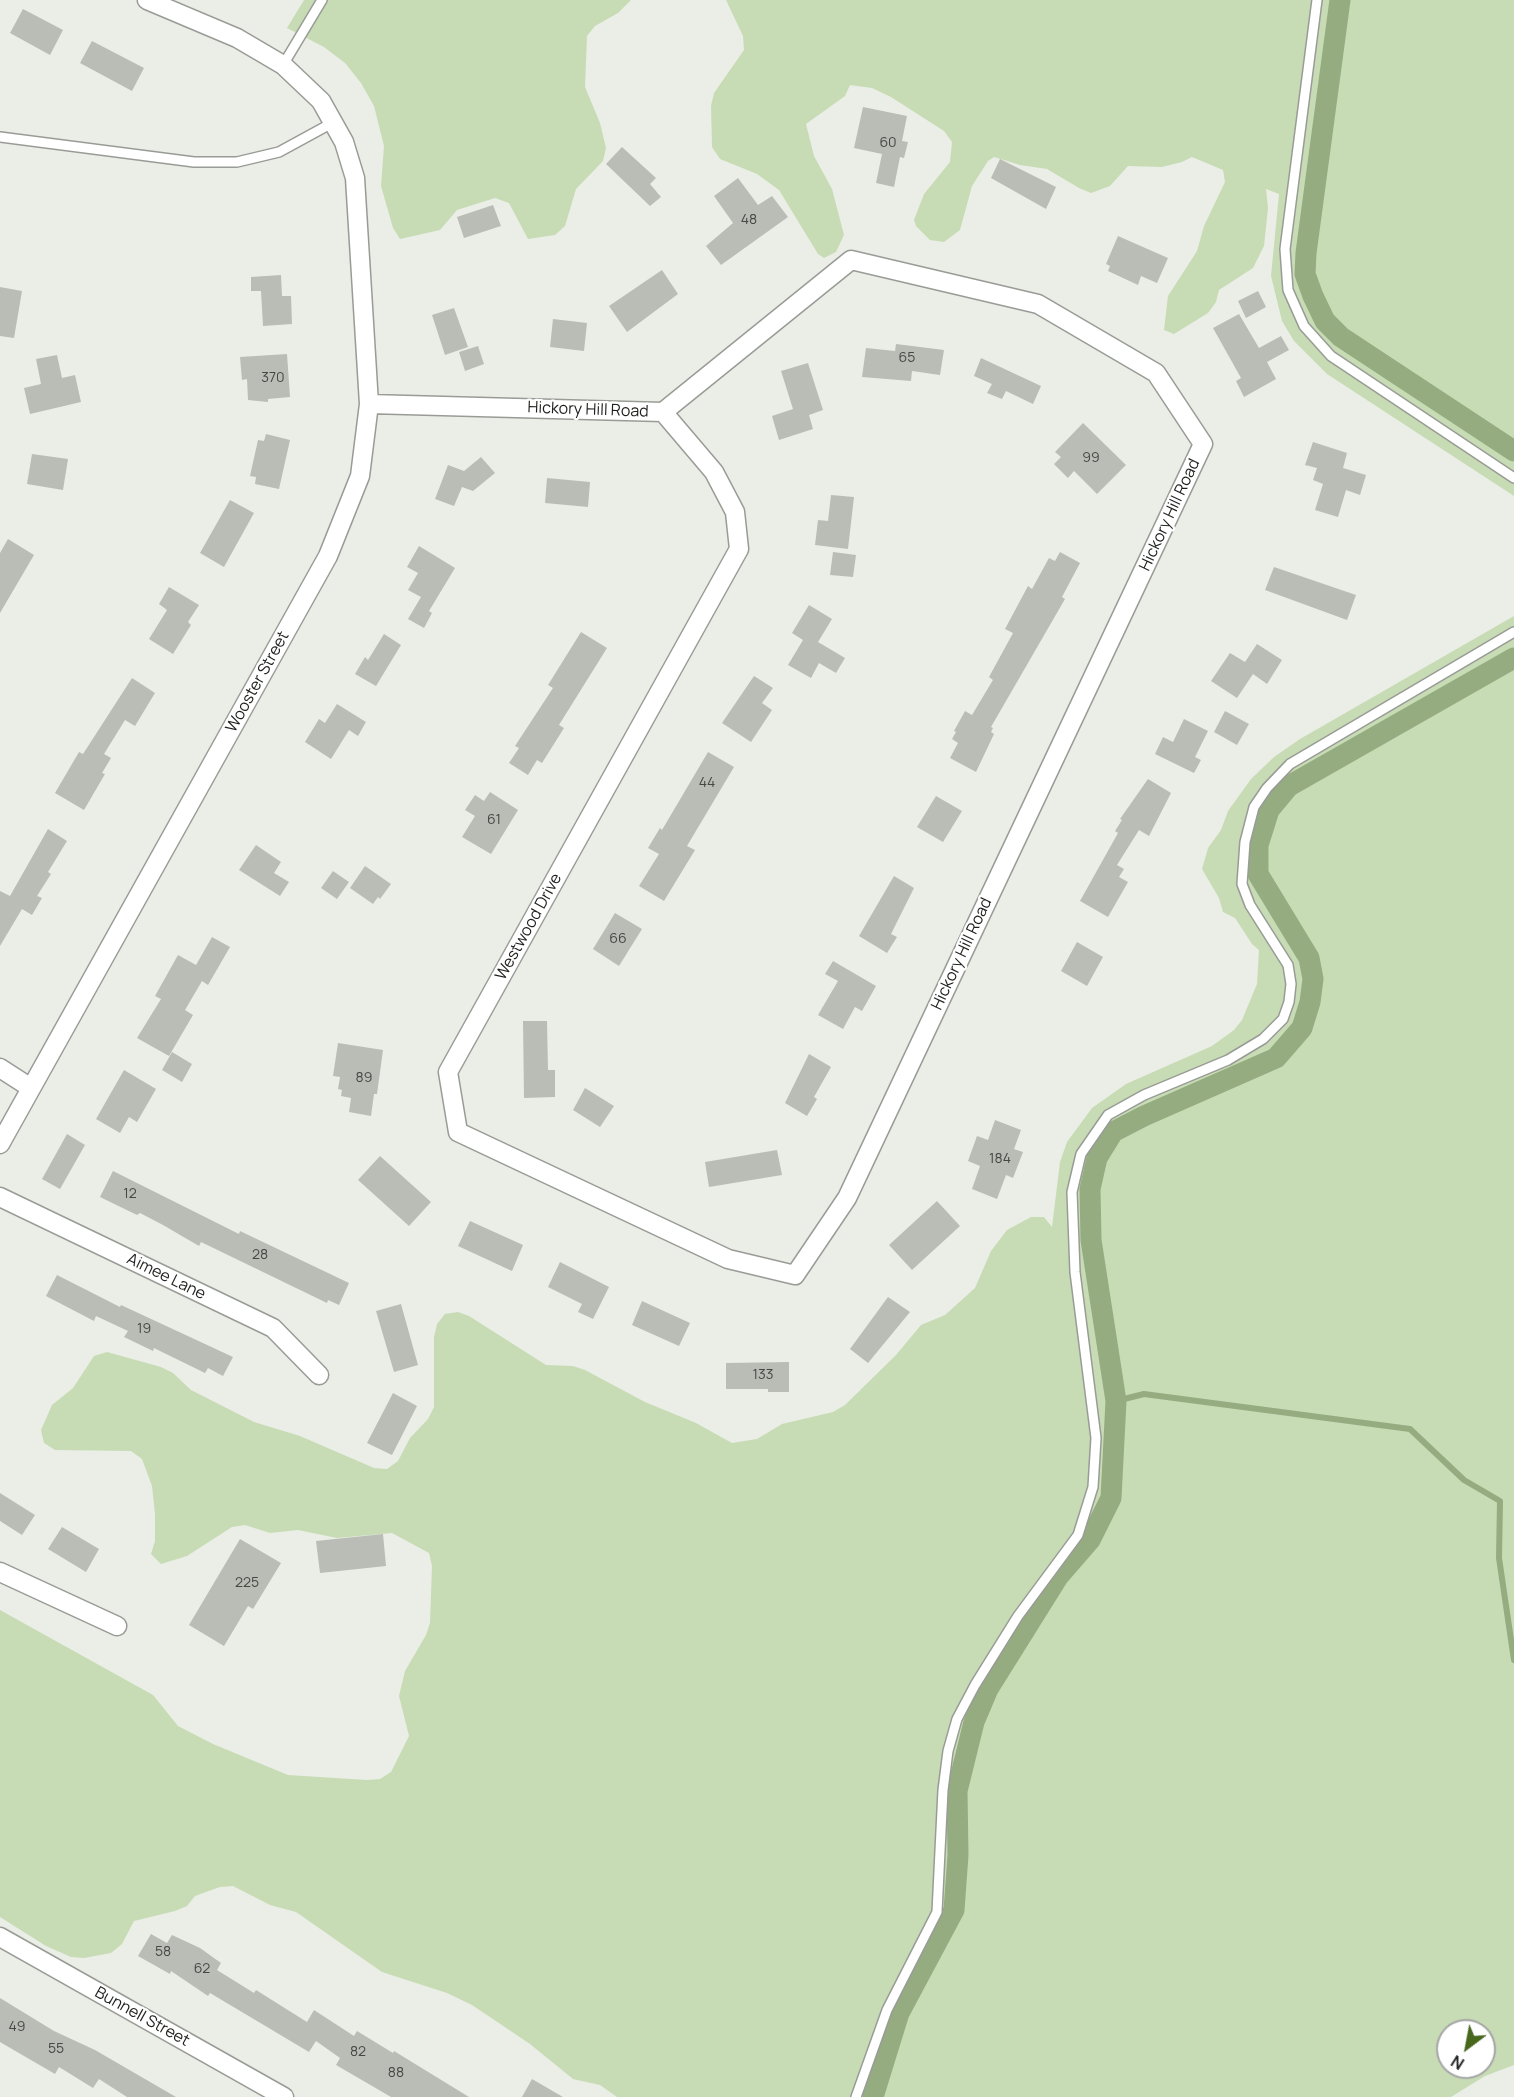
<!DOCTYPE html>
<html>
<head>
<meta charset="utf-8">
<style>
  body { margin:0 }
  #map { position:relative; width:1514px; height:2097px; overflow:hidden; background:#eaeee7; font-family:Manrope,sans-serif }
  canvas { display:block }
  .north { position:absolute; left:1436px; top:2019px; width:60px; height:60px; box-sizing:border-box; background:#fff; border:2px solid #a5a6a5; border-radius:50%; rotate:212deg; font-size:16px; font-weight:700; line-height:24px; text-align:center; color:#1e201d }
  .north::after { content:''; display:block; margin:auto; width:21px; height:27px; background:#48681e; clip-path:polygon(50% 0,100% 100%,50% 72%,0 100%) }
</style>
</head>
<body>
<div id="map">
<canvas width="1514" height="2097"></canvas>
<div class="north">N</div>
</div>
<script>
const g = document.querySelector('canvas').getContext('2d');
g.lineJoin = 'round';
function fillPath(path, color) { g.fillStyle = color; g.fill(path, 'evenodd'); }
const shape = rows => new Path2D(rows.map(r => 'M' + r).join(''));
function stroke(path, color, width, dash) { g.strokeStyle = color; g.lineWidth = width; g.lineCap = dash ? 'butt' : 'round'; g.setLineDash(dash || []); g.stroke(path); }
function drawText(font, color, halo, rows, align = 'center') {
  g.font = font + ' Manrope,sans-serif'; g.lineWidth = 4.5; g.setLineDash([]); g.textBaseline = 'middle'; g.strokeStyle = halo; g.fillStyle = color; for (const [text, x, y, turn = 0] of rows) {
    g.save(); g.translate(x, y); g.rotate((+turn || 0) * Math.PI / 180); g.textAlign = isNaN(turn) ? turn : align; if (halo) g.strokeText(text, 0, 0); g.fillText(text, 0, 0); g.restore();
  }
}
fillPath(shape([
  [304,0,631,0,618,13,595,26,587,36,585,87,600,123,606,148,603,161,576,189,565,226,555,235,528,239,509,203,495,198,457,210,440,230,400,239,393,228,381,186,384,146,374,106,361,83,345,63,324,47,287,28],
  [726,0,1514,0,1514,496,1327,374,1294,341,1282,321,1271,276,1279,194,1266,189,1268,208,1264,246,1253,268,1219,290,1216,302,1208,313,1174,334,1164,330,1168,296,1197,251,1204,226,1225,182,1223,170,1192,157,1182,162,1162,167,1128,166,1110,186,1091,193,1079,188,1047,169,1020,165,994,157,988,161,972,186,960,230,944,242,930,240,916,226,914,220,924,194,950,162,952,142,944,131,891,97,872,88,850,85,845,96,806,124,814,156,832,189,844,235,836,252,824,258,818,254,779,190,757,174,720,159,712,147,711,106,714,93,744,50,743,36],
  [1514,616,1514,2065,1485,2076,1451,2097,617,2097,600,2085,573,2079,530,2044,472,2005,447,1993,382,1972,296,1912,270,1905,233,1886,220,1887,195,1896,187,1906,175,1911,134,1921,122,1944,111,1953,84,1958,71,1957,46,1946,0,1917,0,1610,153,1695,178,1726,213,1744,288,1775,367,1780,380,1779,391,1772,409,1736,399,1696,405,1671,426,1635,430,1623,432,1566,429,1553,392,1533,337,1538,298,1530,270,1533,245,1525,232,1527,187,1556,161,1564,151,1554,155,1541,155,1514,152,1486,142,1459,131,1451,55,1450,44,1443,41,1430,52,1405,73,1388,94,1356,107,1352,161,1367,173,1373,191,1390,254,1422,300,1436,374,1468,387,1469,398,1461,410,1438,428,1419,434,1407,434,1337,437,1324,445,1314,458,1312,469,1316,546,1365,573,1366,585,1370,645,1402,696,1423,732,1443,757,1439,782,1424,833,1412,845,1405,896,1355,921,1325,945,1315,975,1288,991,1251,1007,1230,1031,1217,1044,1217,1052,1227,1060,1162,1067,1142,1092,1108,1126,1084,1212,1046,1234,1030,1242,1020,1257,984,1259,950,1252,944,1235,918,1223,912,1219,898,1202,869,1208,848,1221,830,1228,811,1251,779,1274,757,1300,739],
  [1448,2031,1484,2031,1484,2067,1448,2067]
]), '#c7dcb4');
stroke(shape([
  [1116,1401,1144,1394,1410,1429,1464,1480,1500,1501,1499,1558,1514,1660]
]), '#95ab80', 6);
stroke(shape([
  [1340,0,1306,253,1305,274,1313,296,1325,321,1341,337,1514,451],
  [873,2097,899,2013,954,1910,958,1855,957,1791,974,1722,988,1689,1058,1577,1090,1540,1111,1498,1116,1401,1091,1240,1090,1189,1097,1158,1113,1132,1144,1116,1276,1058,1302,1028,1310,1002,1313,979,1309,958,1258,874,1258,845,1269,810,1289,786,1514,658]
]), '#95ab80', 21);
fillPath(shape([
  [23,9,63,30,50,55,10,33],
  [92,41,144,68,132,91,80,63],
  [863,107,907,116,902,141,908,142,904,158,900,157,894,187,876,183,882,154,854,148],
  [622,147,656,178,650,184,661,197,650,206,606,164],
  [1000,159,1056,187,1046,209,991,178],
  [738,178,758,205,772,196,788,217,721,265,706,246,733,223,714,196],
  [493,205,501,226,464,238,457,217],
  [1118,236,1168,258,1157,283,1141,276,1138,285,1108,271,1110,266,1106,264],
  [662,270,678,294,627,332,609,306],
  [281,275,282,296,291,296,292,324,263,326,261,291,251,291,251,277],
  [0,287,22,291,14,338,0,336],
  [1258,291,1266,307,1246,318,1238,301],
  [454,308,468,347,445,355,432,315],
  [1239,314,1259,348,1281,336,1289,350,1267,362,1276,379,1244,397,1236,381,1241,378,1213,328],
  [553,319,587,323,584,351,550,347],
  [896,344,944,350,940,375,912,371,911,381,862,377,866,348,895,351],
  [478,346,484,364,465,371,459,352],
  [287,354,290,397,268,399,268,402,248,400,247,379,242,380,240,357],
  [57,355,62,378,75,375,81,402,30,414,24,388,41,384,36,359],
  [981,358,1041,386,1033,404,1006,391,1002,399,987,393,992,384,974,376],
  [808,363,823,410,809,415,813,429,779,440,772,416,793,409,781,371],
  [1083,423,1126,465,1097,494,1074,471,1068,478,1054,464,1061,457,1055,452],
  [266,434,290,440,279,489,255,484,256,477,250,476,258,440,264,441],
  [1313,442,1347,453,1343,468,1366,475,1360,495,1346,490,1338,517,1315,510,1323,484,1313,480,1317,468,1305,465],
  [32,454,68,459,63,490,27,484],
  [481,457,495,473,473,491,462,487,454,506,435,499,448,465,464,471],
  [547,478,590,482,588,507,545,503],
  [831,495,854,497,848,549,815,545,818,520,828,521],
  [230,500,254,513,224,567,200,553],
  [8,539,34,555,0,613,0,553],
  [419,546,455,568,429,611,432,613,424,628,408,619,421,597,408,590,418,573,407,567],
  [833,552,856,555,853,577,830,575],
  [1060,552,1080,563,1062,597,1065,599,991,727,993,728,991,732,994,734,976,772,950,758,958,743,952,739,956,732,954,731,965,711,972,715,993,680,989,677,1013,633,1005,629,1028,586,1032,589,1049,558,1055,561],
  [1274,567,1356,595,1347,620,1265,590],
  [169,587,199,605,188,622,191,625,173,654,149,639,167,610,159,604],
  [809,605,832,619,818,642,845,658,836,673,819,663,811,678,788,665,803,640,792,633],
  [581,632,607,648,559,725,564,728,542,763,537,760,528,775,509,763,519,748,515,746,553,688,548,685],
  [384,634,401,645,376,686,355,674,365,657,368,660],
  [1257,644,1282,660,1267,684,1253,674,1237,698,1211,681,1230,653,1245,662],
  [754,676,773,688,762,703,772,710,751,742,722,723],
  [132,678,155,693,135,726,125,720,104,754,111,758,102,773,105,774,84,810,55,793,79,752,83,754],
  [337,704,366,722,358,736,349,730,331,759,305,742,319,719,325,723],
  [1225,711,1249,724,1237,745,1214,732],
  [1184,719,1208,731,1195,757,1201,760,1194,773,1155,754,1163,737,1173,742],
  [708,752,734,767,687,846,695,850,664,901,639,886,659,854,648,848,660,828,662,830],
  [1148,779,1171,793,1149,836,1139,830,1117,865,1124,869,1119,877,1128,882,1108,917,1080,901,1118,833,1115,831,1122,820,1120,819],
  [490,792,518,810,491,854,462,837,475,816,465,810,475,795,484,801],
  [936,796,962,811,943,842,917,827],
  [48,829,67,841,48,872,51,874,37,896,42,898,32,915,22,909,0,946,0,891,10,896],
  [256,845,281,862,274,873,289,882,280,896,239,870],
  [365,866,391,884,380,899,378,897,373,904,350,888],
  [333,871,349,882,337,899,321,888],
  [894,876,914,888,891,934,897,937,887,953,859,936],
  [615,913,642,929,619,966,593,949],
  [212,937,230,947,208,985,202,981,185,1010,193,1015,169,1056,137,1038,161,999,155,996,178,955,196,965],
  [1077,942,1103,957,1087,986,1061,971],
  [833,961,876,986,862,1011,855,1007,843,1029,818,1015,838,981,825,974],
  [523,1021,547,1021,548,1070,555,1070,555,1097,524,1098],
  [338,1043,383,1050,377,1094,374,1094,371,1116,349,1112,351,1098,341,1096,342,1090,338,1089,340,1077,333,1076],
  [172,1052,192,1064,182,1082,162,1070],
  [809,1054,831,1067,814,1097,817,1099,807,1116,785,1103],
  [124,1070,156,1089,137,1122,129,1117,120,1133,96,1119],
  [585,1088,614,1106,600,1127,573,1110],
  [995,1120,1021,1130,1014,1149,1023,1152,1013,1178,1006,1175,997,1199,972,1189,980,1166,968,1161,977,1136,988,1140],
  [67,1134,85,1145,60,1189,42,1179],
  [777,1150,782,1175,709,1187,705,1162],
  [380,1156,431,1202,409,1226,358,1180],
  [113,1171,239,1234,240,1231,349,1283,339,1305,328,1300,327,1303,201,1242,199,1246,163,1225,140,1213,137,1215,100,1197],
  [937,1201,960,1226,912,1270,889,1245],
  [470,1221,523,1245,512,1271,458,1246],
  [560,1262,609,1287,593,1319,578,1312,582,1304,548,1287],
  [57,1275,120,1307,121,1305,233,1357,223,1376,208,1368,205,1373,160,1351,154,1348,153,1351,124,1337,128,1331,96,1316,94,1321,46,1296],
  [888,1297,910,1312,868,1363,850,1349],
  [642,1301,690,1323,679,1346,632,1325],
  [401,1304,418,1365,394,1372,376,1311],
  [789,1362,789,1392,768,1392,768,1389,726,1389,726,1363],
  [393,1393,417,1406,392,1455,367,1443],
  [0,1493,35,1515,22,1535,0,1521],
  [62,1527,99,1549,86,1572,48,1549],
  [383,1534,386,1566,320,1573,316,1541],
  [240,1539,281,1563,253,1609,248,1606,224,1646,189,1625],
  [151,1934,167,1943,172,1935,200,1948,221,1963,217,1970,254,1993,256,1990,307,2022,314,2010,354,2036,357,2031,393,2053,394,2051,469,2097,391,2097,336,2065,340,2058,316,2041,309,2052,210,1993,208,1996,171,1971,170,1974,138,1956],
  [0,1998,54,2031,95,2050,176,2097,127,2097,99,2079,93,2088,59,2067,55,2074,0,2042],
  [532,2079,563,2097,522,2097]
]), '#b9bdb6');
const lane = shape([
  [1317,0,1285,249,1288,290,1304,326,1331,356,1514,478],
  [283,65,322,0],
  [0,137,194,162,237,162,279,152,334,122],
  [856,2097,887,2010,937,1912,943,1790,948,1751,957,1719,975,1685,1018,1616,1078,1535,1093,1487,1096,1438,1075,1272,1072,1192,1081,1154,1108,1115,1144,1095,1228,1060,1263,1039,1283,1019,1289,1002,1291,984,1288,965,1250,905,1242,884,1245,842,1254,807,1267,788,1290,764,1514,632]
]);
const street = shape([
  [369,404,663,412,851,260,1038,304,1156,373,1203,444,847,1198,795,1275,728,1259,458,1132,448,1072,739,549,735,512,714,472,663,412],
  [0,1068,31,1088],
  [0,1144,328,556,360,476,369,404,355,178,344,142,321,101,283,65,237,38,147,0],
  [0,1197,273,1328,319,1375],
  [0,1572,117,1626],
  [0,1937,284,2097]
]);
stroke(lane, '#999c96', 12);
stroke(street, '#999c96', 21);
stroke(lane, '#fff', 9);
stroke(street, '#fff', 18);
drawText('14px', '#454743', null, [
  ["60",888,143],
  ["48",749,220],
  ["65",907,358],
  ["370",273,378],
  ["99",1091,458],
  ["44",707,783],
  ["61",494,820],
  ["66",618,939],
  ["89",364,1078],
  ["184",1000,1159],
  ["12",130,1194],
  ["28",260,1255],
  ["19",144,1329],
  ["133",763,1375],
  ["225",247,1583],
  ["58",163,1952],
  ["62",202,1969],
  ["49",17,2027],
  ["55",56,2049],
  ["82",358,2052],
  ["88",396,2073]
]);
drawText('16px', '#1e201d', '#fff', [
  ["Hickory Hill Road",588,410,2],
  ["Hickory Hill Road",1170,515,-65],
  ["Wooster Street",258,682,-61],
  ["Westwood Drive",529,927,-61],
  ["Hickory Hill Road",962,954,-65],
  ["Aimee Lane",166,1277,26],
  ["Bunnell Street",142,2017,29]
]);
</script>
</body>
</html>
